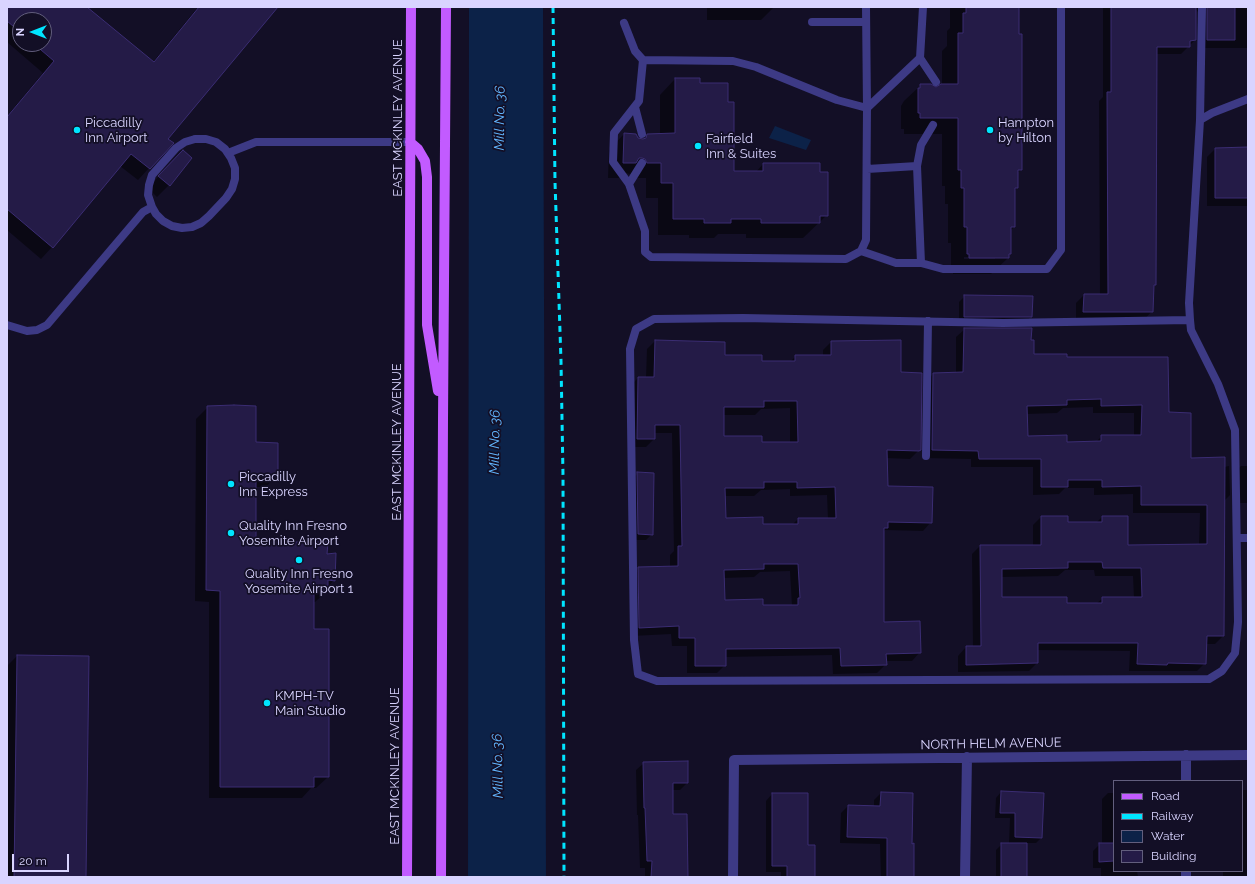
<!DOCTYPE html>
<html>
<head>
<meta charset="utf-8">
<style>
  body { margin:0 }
  #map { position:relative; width:1255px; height:884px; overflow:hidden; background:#130f26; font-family:Raleway,sans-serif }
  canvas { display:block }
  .frame { position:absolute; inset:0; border:8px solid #d9d4ff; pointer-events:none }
  .legend { position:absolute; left:1113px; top:780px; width:130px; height:92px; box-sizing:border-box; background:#130f26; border:1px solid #625e7d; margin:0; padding:5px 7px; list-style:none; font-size:12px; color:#d9d4ff }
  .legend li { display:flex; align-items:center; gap:8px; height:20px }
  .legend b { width:20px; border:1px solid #625e7d }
  .north { position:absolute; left:12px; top:12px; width:40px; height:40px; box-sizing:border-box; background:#130f26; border:1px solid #625e7d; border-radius:50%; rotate:270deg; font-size:11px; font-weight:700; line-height:16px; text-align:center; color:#d9d4ff }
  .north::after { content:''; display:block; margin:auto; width:14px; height:18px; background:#00e5ff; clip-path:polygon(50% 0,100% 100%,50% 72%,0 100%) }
  .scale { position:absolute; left:12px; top:854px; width:57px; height:18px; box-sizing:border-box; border:2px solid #d9d4ff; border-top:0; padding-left:5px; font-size:12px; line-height:14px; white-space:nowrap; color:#d9d4ff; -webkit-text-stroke:3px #130f26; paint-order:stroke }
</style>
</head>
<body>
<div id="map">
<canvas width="1255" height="884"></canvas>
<div class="frame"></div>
<ul class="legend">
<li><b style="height:5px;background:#c25bff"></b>Road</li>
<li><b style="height:5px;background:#00e5ff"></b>Railway</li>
<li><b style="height:11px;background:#0c2248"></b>Water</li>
<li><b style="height:11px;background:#241b47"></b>Building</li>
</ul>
<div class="north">N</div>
<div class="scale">20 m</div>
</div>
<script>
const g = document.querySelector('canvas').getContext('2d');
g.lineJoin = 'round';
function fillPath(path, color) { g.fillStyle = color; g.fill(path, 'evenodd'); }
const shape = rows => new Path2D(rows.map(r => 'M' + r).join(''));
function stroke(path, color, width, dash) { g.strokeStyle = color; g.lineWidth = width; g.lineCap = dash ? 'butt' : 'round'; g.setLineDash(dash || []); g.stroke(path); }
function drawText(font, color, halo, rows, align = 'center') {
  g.font = font + ' Raleway,sans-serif'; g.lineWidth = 3.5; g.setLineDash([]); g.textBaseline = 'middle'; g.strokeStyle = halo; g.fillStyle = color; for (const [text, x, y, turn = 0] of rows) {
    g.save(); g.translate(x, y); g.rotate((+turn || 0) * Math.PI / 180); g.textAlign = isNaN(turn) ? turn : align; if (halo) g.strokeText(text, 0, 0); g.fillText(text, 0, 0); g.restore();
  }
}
fillPath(shape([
  [469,7,543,7,546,877,468,877],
  [775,126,811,140,806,150,769,138]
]), '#0c2248');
fillPath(shape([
  [7,7,86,7,153,62,198,7,277,7,167,139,172,143,149,168,138,180,120,166,52,247,41,259,7,230,7,116,43,73,7,42],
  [20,20,44,20,44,44,20,44],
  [707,7,774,7,761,20,707,20],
  [950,7,1018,7,1021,170,1017,173,1017,188,1014,191,1014,227,1010,231,1010,254,1008,258,991,274,953,274,953,270,951,270,951,243,948,243,948,204,945,204,945,186,942,186,942,134,904,134,904,129,901,129,901,106,904,101,921,85,936,89,942,85,942,51,947,46,947,31,950,28],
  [964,257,995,257,995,259,964,259],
  [1103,7,1248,7,1248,48,1199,48,1200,15,1195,8,1195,40,1181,54,1156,54,1155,285,1153,287,1152,311,1144,320,1076,320,1076,303,1084,295,1100,295,1099,101,1103,97],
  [675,79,699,84,727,103,733,172,756,172,763,164,827,215,803,238,746,238,746,234,718,234,714,238,689,238,689,235,658,235,658,198,646,198,646,178,632,178,630,174,626,173,619,178,608,178,609,150,624,134,642,140,648,135,660,134,660,95],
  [1248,148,1248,206,1207,206,1207,157,1215,149],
  [191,158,169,185,157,197,148,188,171,163],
  [965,296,1031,317,1025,322,959,322,959,302],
  [965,329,1030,341,1033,355,1066,358,1168,413,1190,459,1224,467,1229,466,1230,495,1224,501,1223,636,1215,644,1205,644,1205,663,1197,671,1129,671,1130,651,1037,650,1037,663,1029,671,958,672,958,656,966,647,973,647,972,554,980,546,1033,546,1033,525,1041,517,1067,523,1096,523,1102,517,1127,546,1199,545,1200,513,1133,513,1133,494,1094,495,1094,488,1065,488,1059,494,1033,495,1033,467,971,467,971,459,924,458,925,382,933,374,956,373,956,337],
  [1093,407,1093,413,1134,413,1134,436,1102,436,1096,442,1066,443,1027,437,1026,414,1057,413,1063,408],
  [1065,570,1094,570,1095,576,1133,576,1134,598,1103,598,1096,604,1066,604,1001,598,1001,577,1058,576],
  [655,341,724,343,724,356,761,362,790,362,796,356,823,356,823,350,831,342,900,373,920,449,910,459,886,458,887,487,931,522,923,531,885,530,883,532,883,623,920,652,912,661,886,661,886,664,877,673,833,674,832,655,725,657,725,665,717,673,687,673,687,646,672,646,671,634,632,636,631,576,639,568,670,567,670,555,674,551,672,433,654,433,654,439,646,447,629,447,630,386,638,378,646,378,647,349],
  [790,408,790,443,761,443,723,437,723,415,755,415,761,409],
  [790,489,790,496,827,495,828,519,798,519,792,525,762,525,725,519,724,496,754,496,761,490],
  [790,571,792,606,762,606,724,601,723,578,754,577,760,572],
  [208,407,255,443,277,475,266,487,255,487,255,543,326,555,334,580,327,588,327,591,315,602,313,602,313,630,328,630,328,777,316,788,311,788,302,798,209,798,209,602,195,601,196,419],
  [1241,466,1248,466,1248,503,1234,503,1233,474],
  [638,473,652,534,646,540,633,540,632,479],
  [17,656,85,877,7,877,7,666],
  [644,763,687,783,680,790,672,790,672,816,687,877,645,877,645,868,640,868,638,815,637,815,636,770],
  [1242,790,1248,790,1248,877,1223,877,1223,871,1242,871],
  [1001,792,1042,837,1036,843,1026,843,1026,877,996,877,996,850,1002,844,1009,844,1010,818,995,818,996,798],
  [881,793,911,845,913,877,881,877,880,844,840,843,841,813,848,806,874,807,874,800],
  [1108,793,1114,793,1114,871,1137,871,1138,877,1101,877,1101,868,1093,868,1093,851,1100,844,1102,844,1102,799],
  [772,794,807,846,814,877,781,877,781,872,766,872,766,801]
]), '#0007');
const building = shape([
  [7,7,87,7,154,62,199,7,278,7,168,139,174,143,150,169,131,154,53,248,7,209,7,117,54,61,34,44,44,44,44,20,20,20,20,32,7,21,7,7],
  [966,7,1019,7,1019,34,1022,34,1022,170,1018,170,1018,188,1015,188,1015,227,1011,227,1011,254,1009,254,1009,258,969,258,969,254,967,254,967,227,964,227,964,188,961,188,961,170,958,170,958,118,920,118,920,113,918,113,918,88,920,88,920,84,931,84,936,87,941,84,958,84,958,33,963,33,963,13,966,13,966,7],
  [1111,7,1196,7,1196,40,1190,41,1190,47,1157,47,1156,285,1154,285,1153,312,1083,312,1084,294,1108,294,1107,92,1111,92,1111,7],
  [1207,7,1235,7,1235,40,1207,40,1207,7],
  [675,78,700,78,700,83,728,83,728,102,734,102,734,171,763,171,763,163,820,163,820,172,828,172,828,216,820,216,820,223,761,223,761,219,731,219,731,223,704,223,704,219,673,219,673,183,661,183,661,163,647,163,645,159,642,158,639,158,636,163,623,163,624,133,636,134,638,138,643,139,646,138,647,134,675,133,675,78],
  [1248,147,1248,198,1215,198,1215,148,1248,147],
  [183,150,192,158,170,186,158,176,183,150],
  [964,295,1033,296,1032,317,964,317,964,295],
  [964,328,1032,328,1031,340,1034,340,1034,354,1067,354,1067,357,1168,357,1169,412,1191,413,1191,458,1225,457,1224,636,1207,636,1206,664,1168,663,1167,665,1137,664,1138,643,1038,643,1038,663,966,665,966,646,981,646,980,545,1041,545,1041,516,1068,516,1068,522,1102,522,1102,516,1128,516,1128,545,1207,544,1207,505,1141,505,1141,486,1102,487,1102,480,1068,480,1068,487,1041,487,1041,459,979,459,978,451,932,450,933,373,963,372,964,328],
  [1101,399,1101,406,1142,405,1141,435,1101,435,1101,441,1067,442,1067,435,1028,436,1027,406,1067,405,1067,400,1101,399],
  [1068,562,1102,562,1103,568,1141,568,1142,597,1102,597,1102,603,1067,603,1067,597,1002,597,1002,569,1068,568,1068,562],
  [655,340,725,342,725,355,762,355,762,361,795,361,795,355,831,355,831,341,901,340,901,372,922,373,921,450,919,451,887,450,888,486,933,487,932,523,888,522,888,528,884,528,884,622,920,621,921,653,886,654,887,665,841,666,840,648,726,649,726,666,695,666,695,638,679,638,679,626,639,628,638,567,678,566,678,546,682,546,680,425,655,425,655,439,637,439,638,377,654,377,655,340],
  [764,401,797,401,798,442,762,442,762,436,724,436,724,407,764,407,764,401],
  [764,482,797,482,797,488,835,487,836,518,798,518,798,524,763,524,763,517,726,518,725,488,764,488,764,482],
  [764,564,798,564,800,598,798,598,798,605,763,605,763,599,725,600,724,570,764,569,764,564],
  [234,405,256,406,256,442,278,443,278,476,256,476,256,542,328,542,327,554,336,553,335,581,328,580,328,591,314,591,314,629,329,629,329,777,314,777,314,787,220,787,220,591,206,590,207,406,234,405],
  [637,472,654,473,653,535,638,534,637,472],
  [17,655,89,656,86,877,14,877,17,655],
  [688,761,688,783,673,783,673,814,687,814,688,877,651,877,652,861,647,861,645,808,644,808,643,762,688,761],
  [1001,791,1044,793,1042,838,1015,837,1015,813,1000,813,1001,791],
  [881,792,913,793,912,844,914,843,914,877,887,877,887,838,847,837,848,805,880,806,881,792],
  [772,793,808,793,808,845,815,845,815,877,787,877,787,866,772,866,772,793],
  [1001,843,1027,843,1027,877,1001,877,1001,843],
  [1099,843,1114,843,1114,861,1099,862,1099,843]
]);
fillPath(building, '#241b47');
stroke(building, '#3b2d73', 1);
stroke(shape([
  [812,22,866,22],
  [624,23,635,51,643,60,733,61,756,67,837,100,867,108],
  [920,58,936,82],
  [643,60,639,101,614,133,613,162,629,184,645,231,645,252,651,257,846,259,861,251,866,240,867,108,866,7],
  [635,107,642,134],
  [867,108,920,58,923,7],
  [1200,120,1202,7],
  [195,139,206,139,216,142,225,149,231,158,235,168,235,179,232,189,226,198,209,216,201,223,192,227,182,228,172,226,163,221,156,214,152,207,148,195,149,185,152,175,176,148,185,142,195,139],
  [228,153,256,142,410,142],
  [917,166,921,145,933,125],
  [867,169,917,166,921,263],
  [629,184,642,163],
  [861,251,896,263,921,263,943,269,1047,269,1061,250,1061,7],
  [1190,320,1003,323,743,318,654,319,636,329,630,349,634,640,638,674,657,681,1209,679,1222,671,1235,653,1238,622,1235,430,1218,384,1191,330,1190,320,1189,303,1200,120,1212,113,1248,99],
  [7,325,27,331,37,330,47,325,143,212,152,207],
  [926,456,928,321],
  [1237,538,1248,538]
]), '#3d3a85', 8);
stroke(shape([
  [1186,781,1186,755],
  [733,877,734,760,1248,755],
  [965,877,967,757],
  [1186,877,1186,871]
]), '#3d3a85', 10);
stroke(shape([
  [410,142,418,149,425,161,427,177,427,325,438,391],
  [407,877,411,7],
  [441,877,443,419,446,7]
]), '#c25bff', 10);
stroke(shape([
  [553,7,555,182,561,361,563,475,564,877]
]), '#00e5ff', 3, [6, 5]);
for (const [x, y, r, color] of [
  [77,130,4,"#00e5ff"],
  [990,130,4,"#00e5ff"],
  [698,146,4,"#00e5ff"],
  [231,484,4,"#00e5ff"],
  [231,533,4,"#00e5ff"],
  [299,560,4,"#00e5ff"],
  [267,703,4,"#00e5ff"]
]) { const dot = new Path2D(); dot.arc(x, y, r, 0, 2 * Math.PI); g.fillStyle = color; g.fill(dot); stroke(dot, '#130f26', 1.5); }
drawText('13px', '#d9d4ff', '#130f26', [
  ["EAST MCKINLEY AVENUE",398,118,-90],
  ["EAST MCKINLEY AVENUE",397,442,-90],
  ["NORTH HELM AVENUE",991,744,-1],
  ["EAST MCKINLEY AVENUE",395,766,-90]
]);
drawText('13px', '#d9d4ff', '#130f26', [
  ["Piccadilly",85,123],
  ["Inn Airport",85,138],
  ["Hampton",998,123],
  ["by Hilton",998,138],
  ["Fairfield",706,139],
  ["Inn & Suites",706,154],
  ["Piccadilly",239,477],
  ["Inn Express",239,492],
  ["Quality Inn Fresno",239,526],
  ["Yosemite Airport",239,541],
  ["Quality Inn Fresno",299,574,"center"],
  ["Yosemite Airport 1",299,589,"center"],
  ["KMPH-TV",275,696],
  ["Main Studio",275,711]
], 'left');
drawText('italic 14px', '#62b6ff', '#130f26', [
  ["Mill No. 36",500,118,-89],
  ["Mill No. 36",495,442,-89],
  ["Mill No. 36",498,766,-91]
]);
</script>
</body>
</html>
